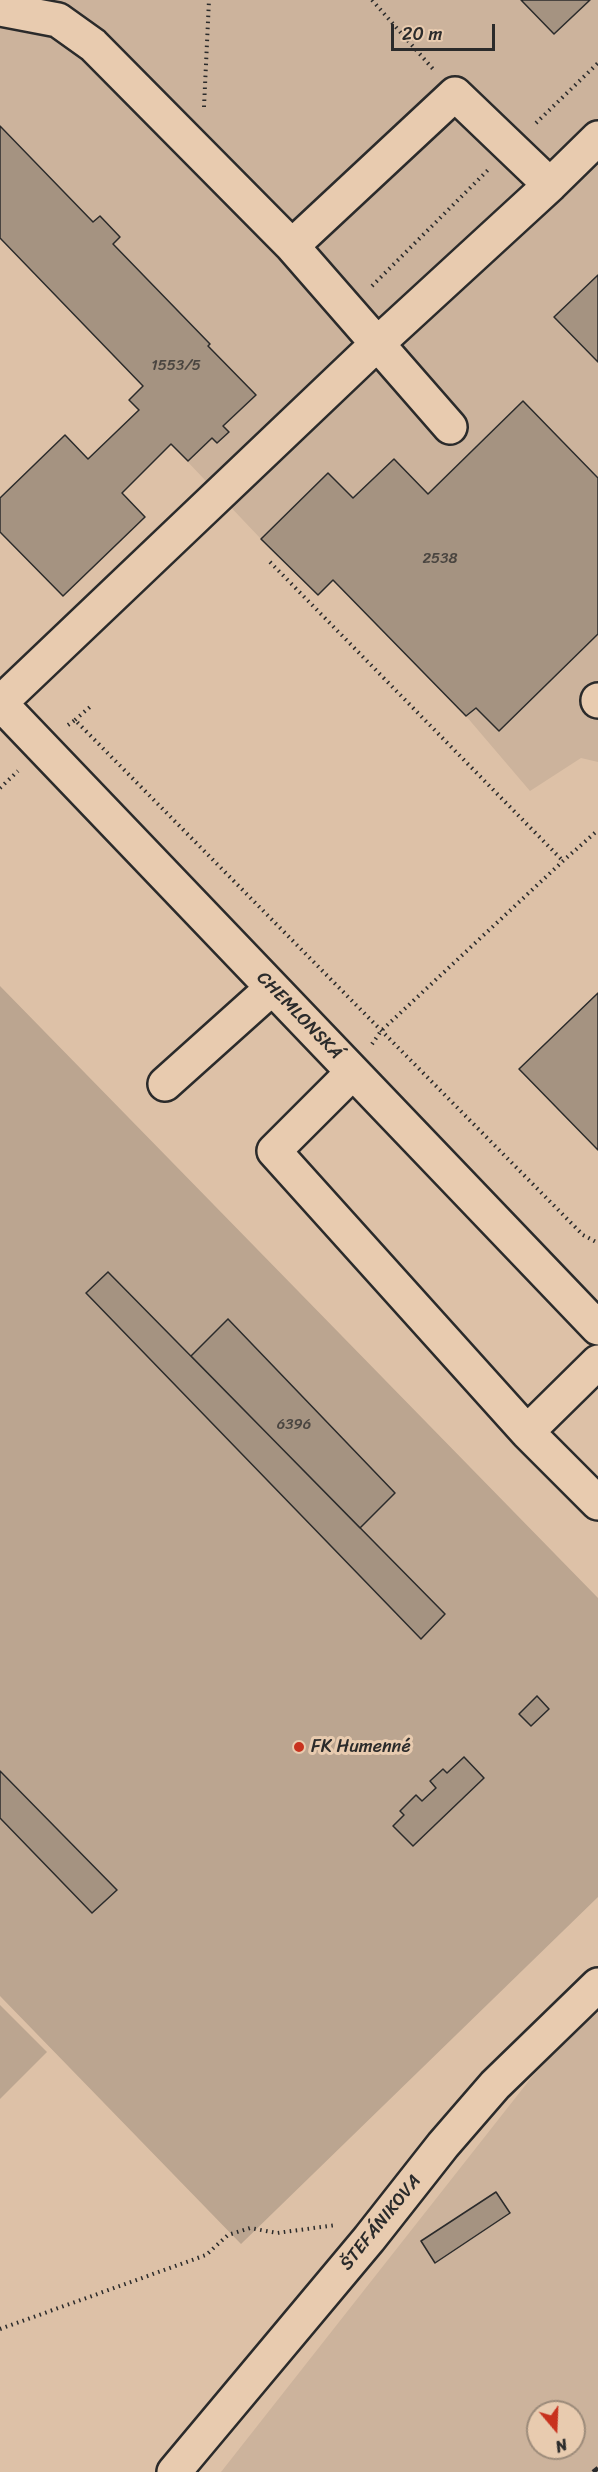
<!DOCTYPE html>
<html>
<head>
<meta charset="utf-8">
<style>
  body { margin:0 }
  #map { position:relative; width:598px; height:2472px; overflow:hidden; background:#ddc1a7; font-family:Sriracha,sans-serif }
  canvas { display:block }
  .north { position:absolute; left:526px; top:2400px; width:60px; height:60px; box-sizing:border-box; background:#e8cbaf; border:2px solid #9c8b7a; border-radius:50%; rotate:161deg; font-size:16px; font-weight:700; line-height:24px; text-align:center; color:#2b2b2b }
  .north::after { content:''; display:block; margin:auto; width:21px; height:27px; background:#c8321e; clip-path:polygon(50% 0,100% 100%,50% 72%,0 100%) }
  .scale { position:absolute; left:391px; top:24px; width:104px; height:27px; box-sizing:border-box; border:3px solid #2b2b2b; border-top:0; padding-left:8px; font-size:18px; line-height:21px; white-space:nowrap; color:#2b2b2b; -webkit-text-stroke:4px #e8cbaf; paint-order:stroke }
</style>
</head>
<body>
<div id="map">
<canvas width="598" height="2472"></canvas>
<div class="north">N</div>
<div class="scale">20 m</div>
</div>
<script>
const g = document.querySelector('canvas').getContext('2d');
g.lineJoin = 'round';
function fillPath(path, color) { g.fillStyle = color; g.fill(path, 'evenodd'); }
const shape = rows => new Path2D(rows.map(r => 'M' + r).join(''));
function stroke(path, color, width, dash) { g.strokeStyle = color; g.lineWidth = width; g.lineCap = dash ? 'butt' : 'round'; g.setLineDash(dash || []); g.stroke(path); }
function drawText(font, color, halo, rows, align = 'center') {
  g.font = font + ' Sriracha,sans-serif'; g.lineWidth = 6; g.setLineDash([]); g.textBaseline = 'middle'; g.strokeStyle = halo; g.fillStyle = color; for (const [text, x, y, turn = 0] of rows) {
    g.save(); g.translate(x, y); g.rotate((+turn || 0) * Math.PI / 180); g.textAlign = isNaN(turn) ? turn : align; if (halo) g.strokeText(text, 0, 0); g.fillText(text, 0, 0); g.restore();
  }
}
fillPath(shape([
  [0,0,598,0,598,762,581,758,530,791,466,716,333,580,318,595,261,539,129,400,143,386,0,238],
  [598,2009,598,2472,221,2472,531,2078],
  [538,2412,574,2412,574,2448,538,2448]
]), '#ccb39c');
fillPath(shape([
  [0,986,598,1598,598,1897,241,2244,0,1996],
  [0,2005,47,2052,0,2099]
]), '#bba590');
const building = shape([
  [521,0,590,0,554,34,521,0],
  [0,126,93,222,100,216,120,237,113,244,210,344,208,346,256,395,223,426,229,432,217,443,212,438,188,461,171,444,122,493,145,517,63,596,0,532,0,498,65,435,88,459,139,410,129,400,143,386,0,238,0,126],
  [598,275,598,362,554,317,598,275],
  [523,401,598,478,598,634,499,731,476,708,466,716,333,580,318,595,261,539,328,473,353,498,394,459,428,494,523,401],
  [598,993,598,1150,519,1069,598,993],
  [108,1272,445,1614,421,1639,86,1293,108,1272],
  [228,1319,395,1493,360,1528,191,1356,228,1319],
  [537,1696,549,1709,531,1726,519,1714,537,1696],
  [464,1757,484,1778,413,1846,393,1826,404,1815,400,1811,416,1795,422,1801,436,1788,430,1781,443,1769,447,1773,464,1757],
  [0,1771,117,1890,92,1913,0,1818,0,1771],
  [496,2192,510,2213,435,2263,421,2241,496,2192]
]);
fillPath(building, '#a59381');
stroke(building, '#2b2b2b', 1.5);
const minor = shape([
  [0,9,58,20,93,45,292,246,450,427],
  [292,246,455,94,550,185],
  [598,700,598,701],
  [0,703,598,1328],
  [0,703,377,344,550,185,598,138],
  [353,1072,274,1151,527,1432],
  [165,1084,272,988],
  [598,1362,527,1432,598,1503],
  [174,2472,369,2239,443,2145,495,2085,598,1985]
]);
stroke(minor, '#2b2b2b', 38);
stroke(shape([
  [372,0,433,69],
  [204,107,209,0],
  [536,123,598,63],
  [372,286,488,170],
  [270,562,563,861],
  [75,720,91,706],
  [68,725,75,720,583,1235,598,1243],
  [0,788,18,771],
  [372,1044,381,1031,563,861,598,830],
  [0,2329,206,2255,228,2235,250,2228,277,2233,336,2225]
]), '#2b2b2b', 4, [1.5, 4.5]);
stroke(minor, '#e8cbaf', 33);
stroke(shape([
  [593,2472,598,2468]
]), '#2b2b2b', 4.5, [9, 4.5]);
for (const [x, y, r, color] of [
  [299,1747,6,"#c8321e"]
]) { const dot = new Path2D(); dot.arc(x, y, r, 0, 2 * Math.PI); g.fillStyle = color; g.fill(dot); stroke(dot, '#e8cbaf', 2); }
drawText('15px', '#4a4540', null, [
  ["1553/5",176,366],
  ["2538",440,559],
  ["6396",294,1425]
]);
drawText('18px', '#2b2b2b', '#e8cbaf', [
  ["CHEMLONSKÁ",299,1016,46],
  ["ŠTEFÁNIKOVA",381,2223,-51]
]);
drawText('18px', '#2b2b2b', '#e8cbaf', [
  ["FK Humenné",311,1747]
], 'left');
</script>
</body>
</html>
